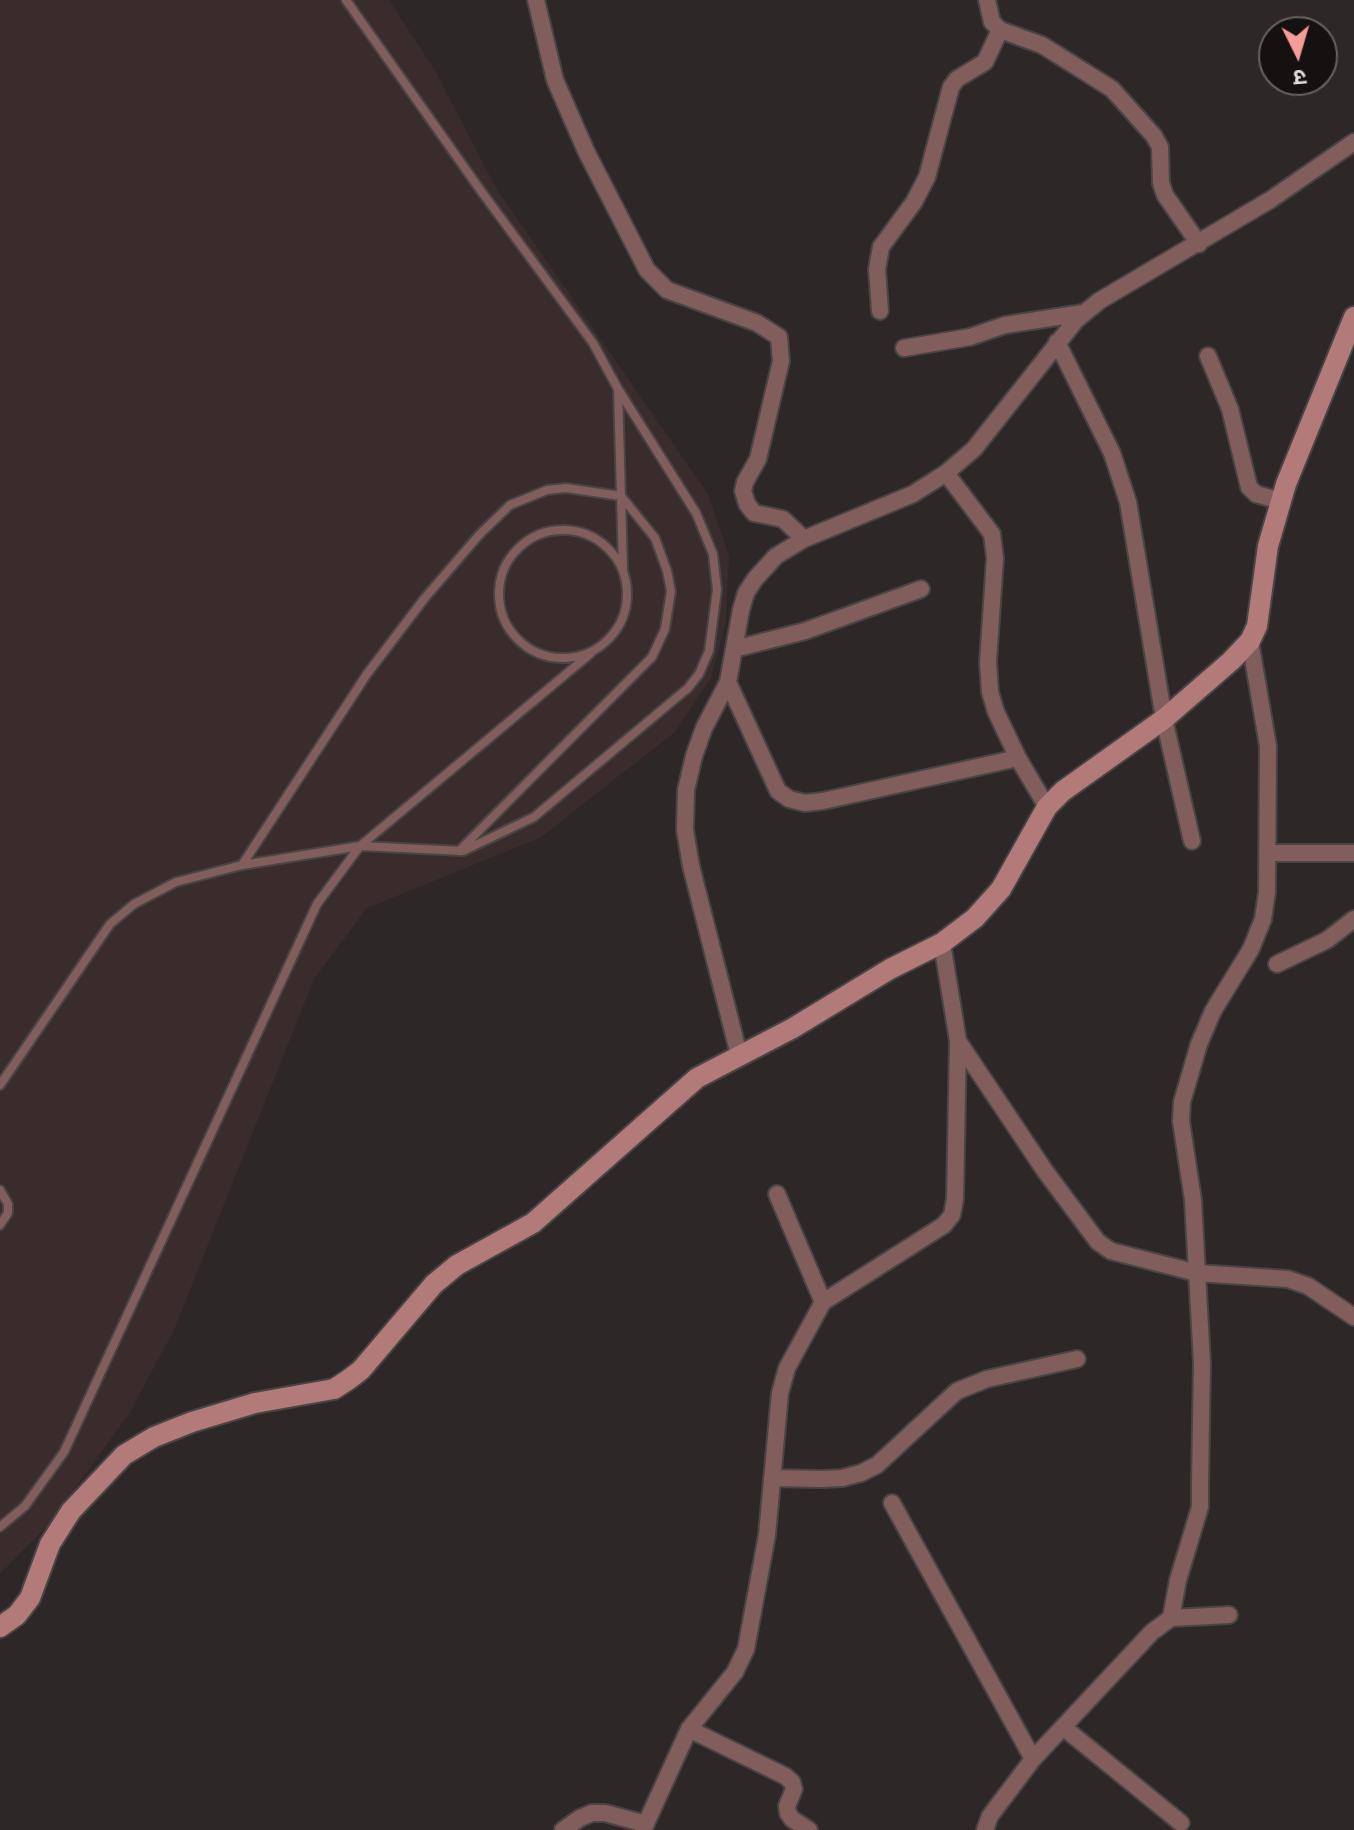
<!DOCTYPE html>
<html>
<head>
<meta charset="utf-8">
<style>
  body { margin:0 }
  #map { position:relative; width:1354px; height:1830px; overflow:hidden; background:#2d2727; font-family:"PT Sans","Noto Sans Devanagari",sans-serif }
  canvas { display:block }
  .north { position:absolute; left:1258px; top:16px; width:80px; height:80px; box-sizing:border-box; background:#141110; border:2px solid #676363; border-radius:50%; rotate:175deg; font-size:22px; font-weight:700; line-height:32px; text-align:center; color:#e4dfdf }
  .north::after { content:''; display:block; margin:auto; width:28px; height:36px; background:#f59b99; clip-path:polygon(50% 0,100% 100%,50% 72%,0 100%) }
</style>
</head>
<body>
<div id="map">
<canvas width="1354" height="1830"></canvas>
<div class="north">उ</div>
</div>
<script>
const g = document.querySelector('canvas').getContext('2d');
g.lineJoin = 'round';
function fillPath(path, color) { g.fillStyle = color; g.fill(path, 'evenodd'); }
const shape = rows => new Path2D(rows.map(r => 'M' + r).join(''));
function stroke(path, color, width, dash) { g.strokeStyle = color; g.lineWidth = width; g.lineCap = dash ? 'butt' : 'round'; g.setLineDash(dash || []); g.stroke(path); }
fillPath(shape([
  [0,0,389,0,436,72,496,188,708,494,729,556,726,623,711,678,675,732,540,838,367,908,314,979,174,1330,129,1414,49,1524,0,1574]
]), '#3a2c2c');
const lane = shape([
  [346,0,481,191,593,343,618,389,623,568],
  '499 594a64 64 0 1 1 128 0a64 64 0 1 1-128 0Z',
  [242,865,367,674,424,599,479,535,510,505,547,490,566,488,621,496,655,538,667,571,671,591,665,629,652,657,459,851],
  [0,1085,110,924,134,904,176,882,242,865,360,846,463,851,534,817,688,688,699,674,709,651,717,590,713,554,696,513,618,389],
  [0,1190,8,1204,8,1213,0,1225],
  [0,1527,25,1506,64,1452,317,904,360,846,590,654]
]);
const street = shape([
  [536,0,555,80,586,151,647,270,667,290,757,323,779,337,781,361,758,459,745,482,743,491,747,504,754,513,783,519,804,539],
  [987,0,992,22,1000,30,1042,45,1112,89,1154,136,1160,147,1161,183,1165,195,1199,244],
  [880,311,877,269,881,247,914,202,927,177,951,87,957,79,985,62,1000,30],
  [1057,342,1112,453,1128,502,1164,719,1192,841],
  [904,348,970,337,1005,325,1083,313],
  [1208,356,1230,409,1249,487,1256,494,1281,501],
  [946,473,992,534,995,558,988,662,990,692,996,712,1018,758,1047,807],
  [734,649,805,631,921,589],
  [728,682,778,791,789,799,805,803,823,801,1018,758],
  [1269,853,1354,853],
  [1277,964,1327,940,1354,919],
  [958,1041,1045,1171,1098,1242,1111,1251,1197,1273,1288,1279,1308,1286,1354,1317],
  [739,1055,691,866,685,830,686,790,694,756,704,728,728,682,741,610,746,593,755,579,776,556,804,539,913,494,946,473,974,449,1076,320,1099,301,1270,200,1354,142],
  [777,1194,823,1302,944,1225,952,1215,955,1199,958,1041,942,943],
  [772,1478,822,1479,842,1478,861,1473,877,1465,957,1391,987,1379,1077,1359],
  [892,1503,1033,1759],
  [1171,1618,1178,1580,1200,1507,1200,1484,1202,1363,1193,1200,1181,1121,1182,1102,1199,1044,1213,1011,1251,949,1263,919,1267,892,1268,746,1250,641],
  [1063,1727,1181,1823],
  [689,1729,785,1776,792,1782,794,1789,787,1806,788,1813,792,1819,809,1830],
  [563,1830,580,1818,592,1813,605,1813,646,1824],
  [643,1830,689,1729,735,1672,746,1649,767,1535,780,1393,787,1368,823,1302],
  [985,1830,990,1816,1033,1759,1152,1632,1171,1618,1229,1615]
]);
const secondary = shape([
  [0,1627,17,1615,30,1598,50,1544,71,1511,124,1455,154,1437,192,1422,255,1403,334,1389,348,1380,361,1370,434,1284,457,1265,533,1223,697,1078,793,1028,890,969,942,943,975,918,1001,889,1047,807,1063,791,1164,719,1231,661,1250,641,1257,626,1268,546,1286,484,1354,317]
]);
stroke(lane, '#4a4444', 12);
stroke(street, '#4a4444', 20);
stroke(secondary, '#4a4444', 24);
stroke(lane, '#815d5c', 8);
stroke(street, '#815d5c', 16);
stroke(secondary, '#b27a78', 20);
</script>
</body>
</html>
